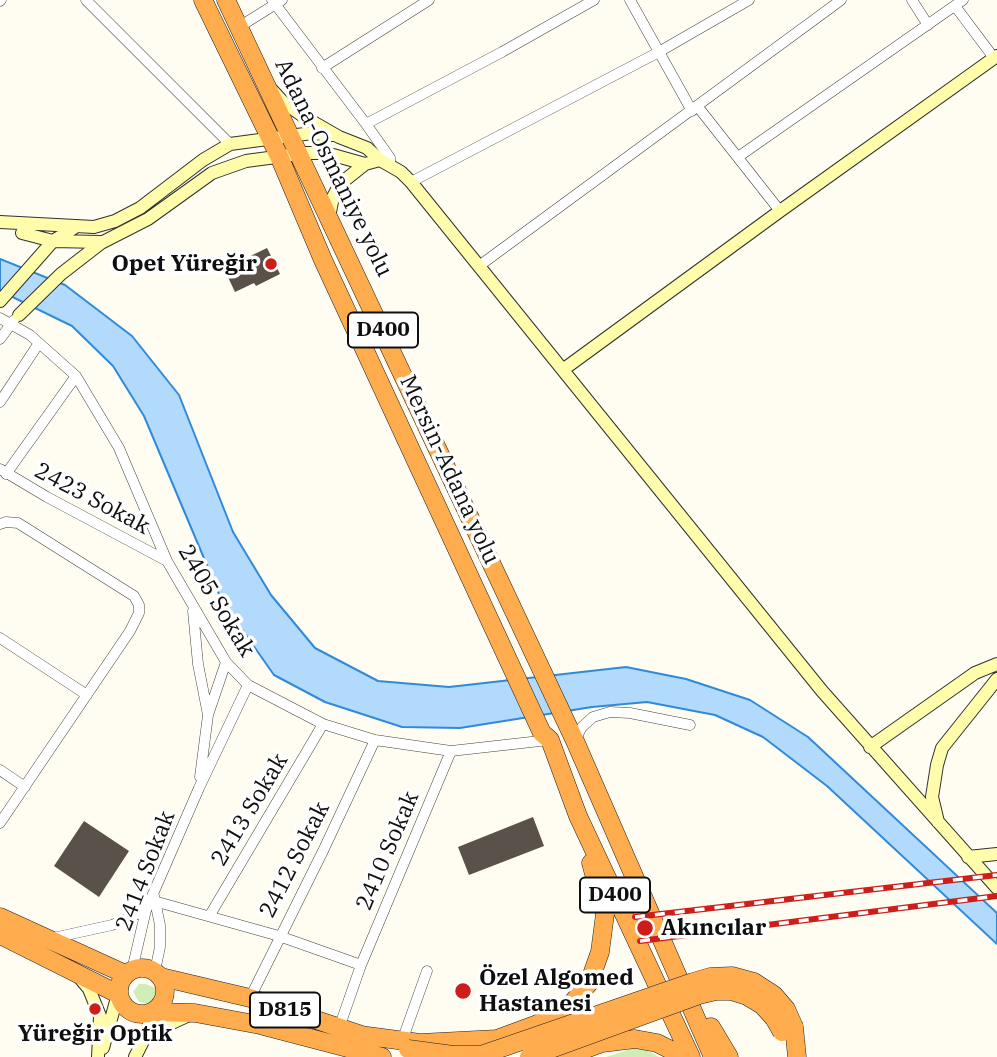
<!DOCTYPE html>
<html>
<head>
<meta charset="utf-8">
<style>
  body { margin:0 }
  canvas { display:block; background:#fffdf1 }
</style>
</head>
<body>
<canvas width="997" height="1057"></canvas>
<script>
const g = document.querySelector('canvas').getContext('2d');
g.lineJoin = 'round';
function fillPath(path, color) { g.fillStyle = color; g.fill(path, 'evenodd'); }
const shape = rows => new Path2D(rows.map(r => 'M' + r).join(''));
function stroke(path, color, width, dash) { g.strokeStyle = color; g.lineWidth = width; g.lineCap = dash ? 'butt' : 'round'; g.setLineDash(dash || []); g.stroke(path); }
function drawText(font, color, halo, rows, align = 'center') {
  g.font = font + ' "IBM Plex Serif",serif'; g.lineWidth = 7; g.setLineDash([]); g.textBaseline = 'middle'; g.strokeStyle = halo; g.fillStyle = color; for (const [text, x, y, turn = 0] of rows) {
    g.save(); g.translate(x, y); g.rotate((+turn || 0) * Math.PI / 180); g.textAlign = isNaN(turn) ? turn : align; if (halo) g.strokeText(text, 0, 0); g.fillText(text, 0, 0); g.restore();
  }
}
fillPath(shape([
  [139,984,146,984,155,988,158,998,147,1004,139,1002,133,992],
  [640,1046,659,1057,606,1057]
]), '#cfeeb7');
const water = shape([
  [0,259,65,285,132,336,179,395,233,532,271,595,315,648,378,681,449,687,626,667,686,679,750,700,808,737,997,913,997,944,827,786,763,737,715,715,647,702,592,707,460,728,402,727,325,702,274,675,222,601,144,416,113,366,72,326,0,291,0,259]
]);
fillPath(water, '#b1dafc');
stroke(water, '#318ad9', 2);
fillPath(shape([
  [267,248,280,274,256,286,254,283,235,292,226,273,244,264,242,260],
  [533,817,544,846,469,875,458,847],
  [84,821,129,851,99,897,54,866]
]), '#59514a');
const street = shape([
  [86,0,230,144],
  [272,0,366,124,390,158,390,164],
  [630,0,692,111],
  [912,0,928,25],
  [0,1,1,0],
  [955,6,994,58],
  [239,27,282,0],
  [322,68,429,0],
  [698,107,780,211],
  [366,124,502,52,594,0],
  [738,157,963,0],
  [411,182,657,53,749,0],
  [479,266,841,0],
  [0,318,30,335,76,376,119,448,167,561,226,662,248,685,323,724,375,740,451,751,549,740],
  [0,339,14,320],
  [0,402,39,343],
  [0,469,47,497,167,561],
  [6,474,76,376],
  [0,524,6,522,18,523,134,596,139,605,139,613,130,631,0,823],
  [193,611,198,664,208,715,200,777],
  [0,638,87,695],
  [208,715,226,662],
  [575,740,582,727,593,717,610,712,630,713,690,725],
  [0,770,25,787],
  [154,896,160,925,160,947,155,971],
  [154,901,279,936,361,965],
  [210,915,323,724],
  [53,938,112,925,146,910],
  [132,970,146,910,199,788,248,685],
  [250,998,323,851,375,740],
  [339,1028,361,965,451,751],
  [402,1041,427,971]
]);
const secondary = shape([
  [272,90,283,102,306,118,339,137,367,148,380,160,401,172,411,182,822,691,997,888],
  [329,217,333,197,340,184,365,164],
  [0,222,94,227,115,221,140,208,203,160,230,144,312,133,332,135],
  [22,233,53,241,101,242],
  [0,301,53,241,74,228],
  [19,315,61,274,101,243,148,219,212,173,246,161,306,153,326,153,365,164,380,160],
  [564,369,780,211,997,56],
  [870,747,975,673,997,664],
  [938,822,932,797,937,765,942,748,997,679],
  [968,857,997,854],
  [79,977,89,989,100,1016,98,1057],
  [146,1035,187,1016],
  [103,1048,118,994],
  [135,1057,146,1035,153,1012]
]);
const highway = shape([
  [203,0,279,156,323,260,542,733,550,740,578,816,691,1057],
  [226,0,575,741,713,1057],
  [0,917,125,974],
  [0,935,118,994],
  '119 991a23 23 0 1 1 46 0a23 23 0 1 1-46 0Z',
  [161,977,250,998,371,1038],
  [153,1012,195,1013,260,1025,382,1057],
  [711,1027,729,1057],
  [794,1027,797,1057],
  [360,1035,420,1043,497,1039,535,1025,567,1009,589,983,600,952,605,914,591,863],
  [564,1057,602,1043,635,1039,657,1043,675,1052,680,1057]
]);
stroke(street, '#424242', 11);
stroke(secondary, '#313131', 14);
stroke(highway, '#202020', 19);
stroke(street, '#fff', 10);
stroke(secondary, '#fffcac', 12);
stroke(highway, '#ffac4f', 18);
const rail = shape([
  [635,917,997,875],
  [640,941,997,896]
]);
stroke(rail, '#cd1e1a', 6);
stroke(rail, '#fff', 3.5, [10]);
const highwayBridge = shape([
  [408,1049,453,1055,481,1055,693,982,710,977,732,976,754,982,774,995,786,1009,794,1027],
  [529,1057,699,995,716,991,731,991,747,996,762,1005,774,1018,782,1032]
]);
stroke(highwayBridge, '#202020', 19, []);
stroke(highwayBridge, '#ffac4f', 18);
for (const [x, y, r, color] of [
  [271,264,7,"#cd1e1a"],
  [645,928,9,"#cd1e1a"],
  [463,991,9,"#cd1e1a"],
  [95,1009,7,"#cd1e1a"]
]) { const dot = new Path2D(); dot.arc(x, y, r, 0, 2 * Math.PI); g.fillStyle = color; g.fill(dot); stroke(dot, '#fff', 2.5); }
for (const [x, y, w] of [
  [383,330,70],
  [615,895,70],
  [285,1010,70]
]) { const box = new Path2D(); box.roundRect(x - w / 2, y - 17.5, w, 35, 5); g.fillStyle = '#fff'; g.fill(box); stroke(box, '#0f0f0f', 2); }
drawText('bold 21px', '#0f0f0f', null, [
  ["D400",383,330],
  ["D400",615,895],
  ["D815",285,1010]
]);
drawText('23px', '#0f0f0f', '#fff', [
  ["Adana-Osmaniye yolu",333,168,64],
  ["Mersin-Adana yolu",449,470,65],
  ["2423 Sokak",92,499,28],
  ["2405 Sokak",216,601,59],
  ["2413 Sokak",250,810,-59],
  ["2410 Sokak",388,851,-67],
  ["2412 Sokak",295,860,-63],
  ["2414 Sokak",146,871,-69]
]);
drawText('bold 23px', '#0f0f0f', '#fff', [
  ["Opet Yüreğir",257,264,"right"],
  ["Akıncılar",661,928],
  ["Özel Algomed",479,978],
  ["Hastanesi",479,1004],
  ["Yüreğir Optik",95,1034,"center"]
], 'left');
</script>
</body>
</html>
